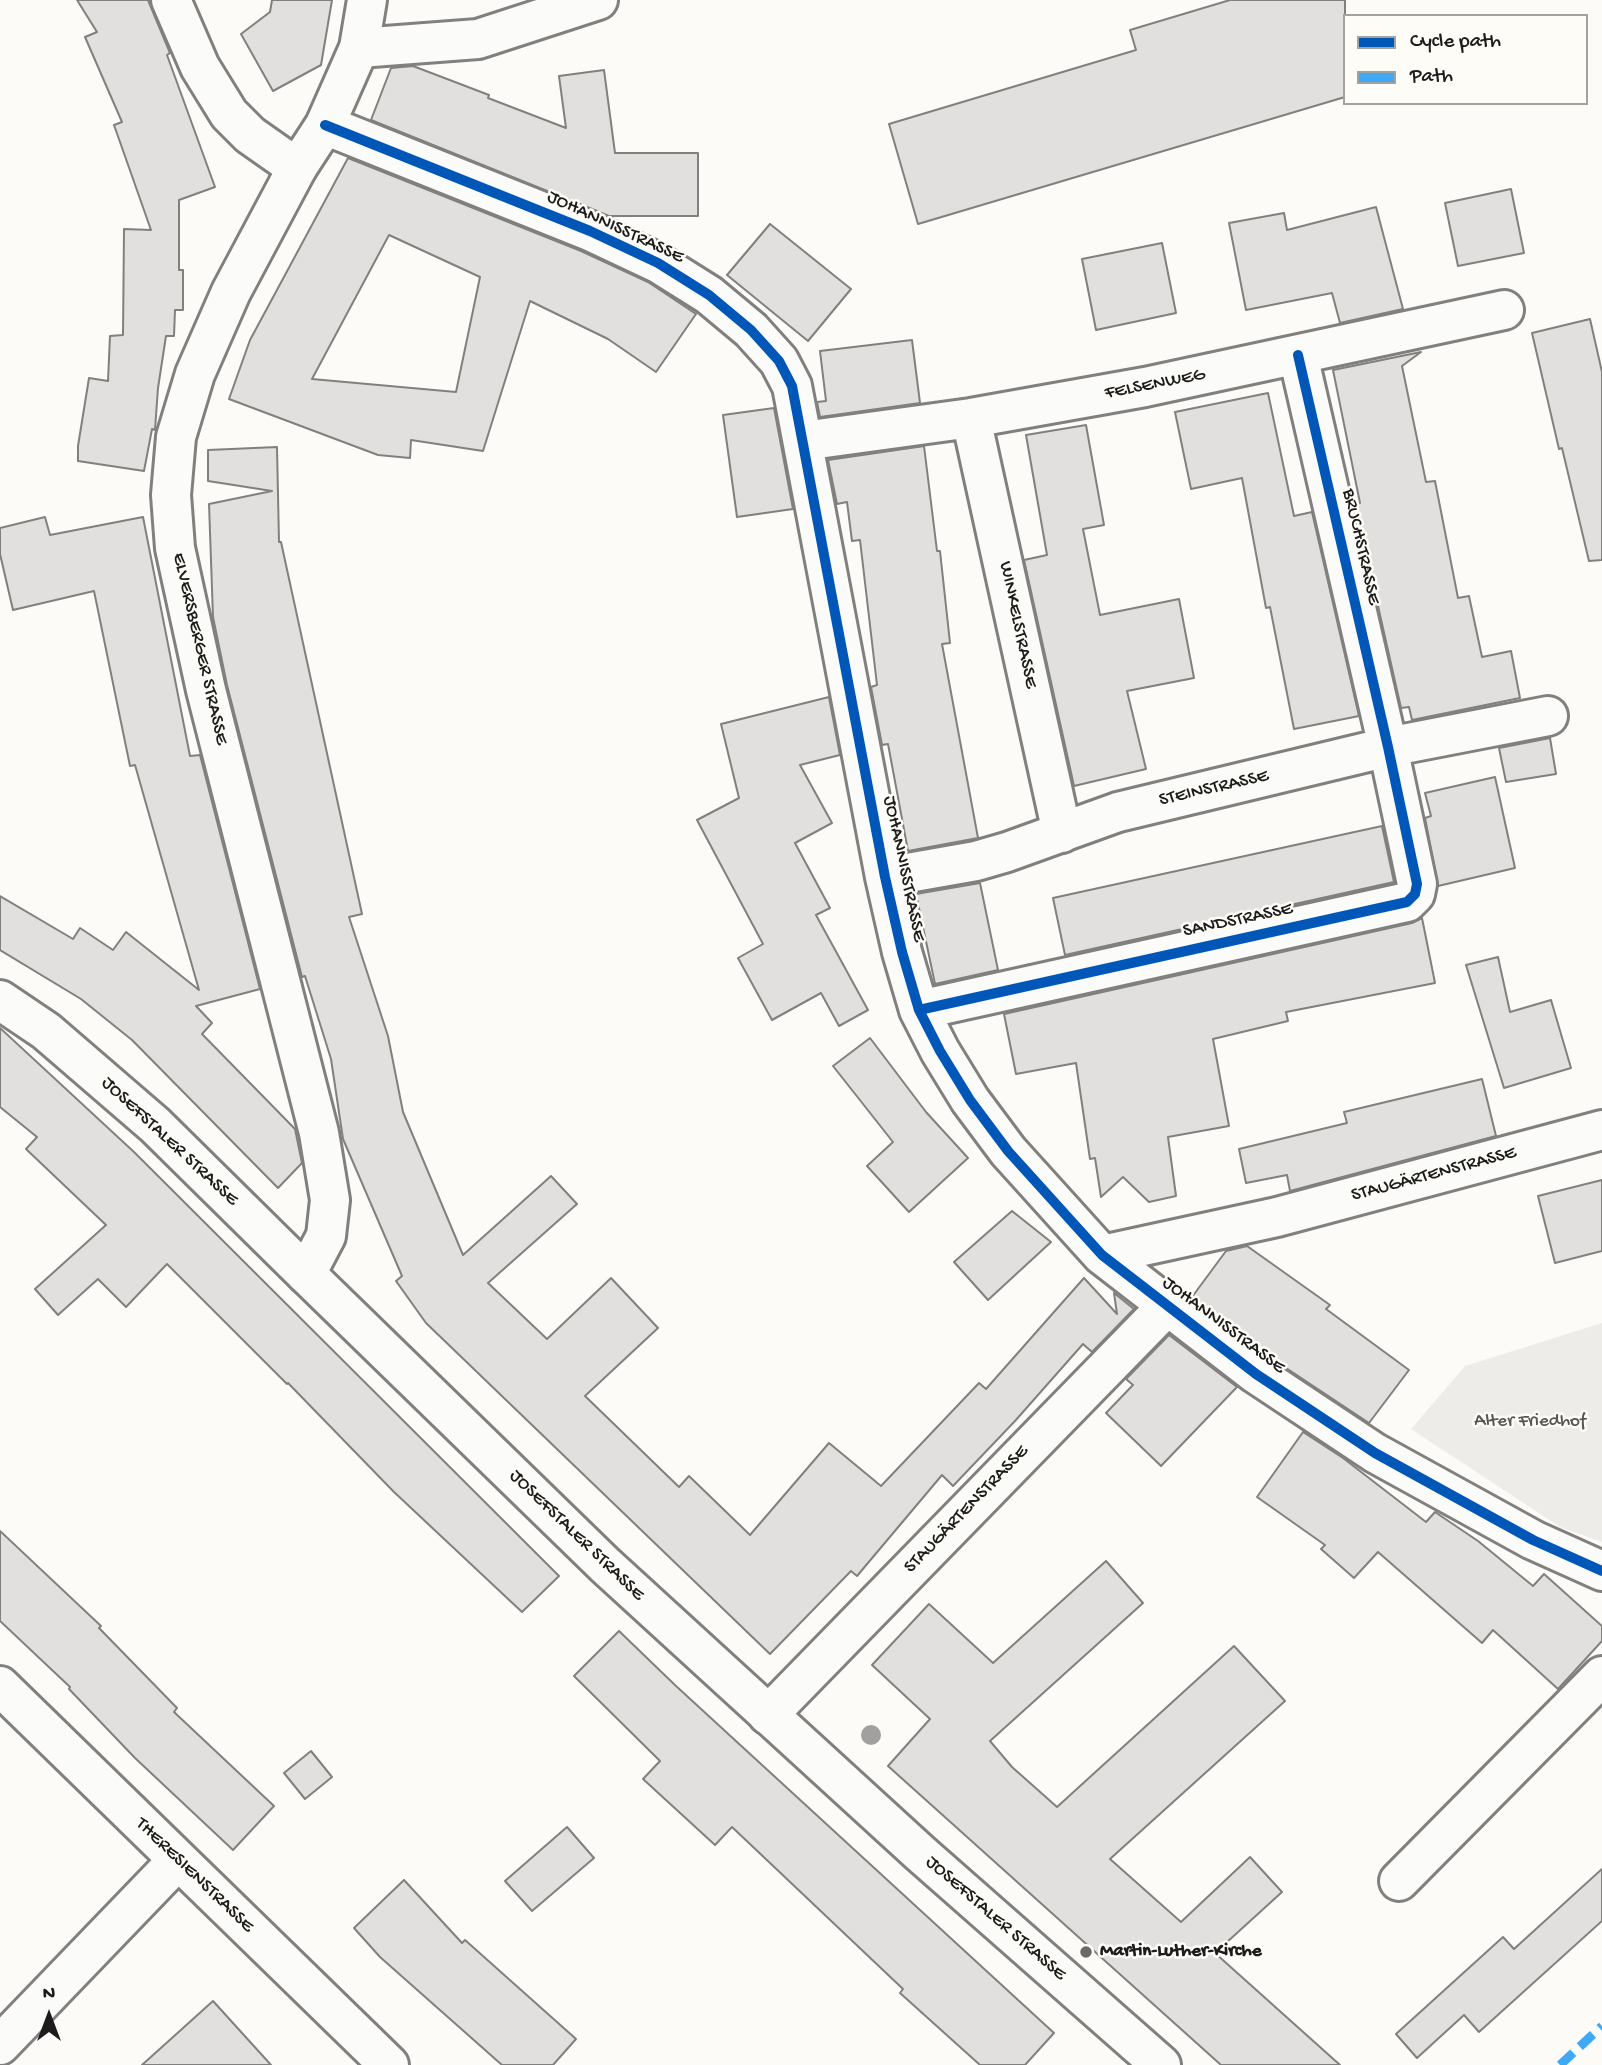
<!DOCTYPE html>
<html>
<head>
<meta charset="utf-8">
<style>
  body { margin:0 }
  #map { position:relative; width:1602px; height:2065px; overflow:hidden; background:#fcfbf8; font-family:"Gochi Hand",sans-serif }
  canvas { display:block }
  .legend { position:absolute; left:1343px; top:14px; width:245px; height:91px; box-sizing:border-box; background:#fdfcf7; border:2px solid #a3a29f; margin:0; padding:9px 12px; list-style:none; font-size:21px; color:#1c1c1c }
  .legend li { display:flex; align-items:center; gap:14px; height:35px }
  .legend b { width:35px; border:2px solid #a3a29f }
  .north { position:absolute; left:14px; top:1981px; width:70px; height:70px; -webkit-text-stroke:5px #fdfcf7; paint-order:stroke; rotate:0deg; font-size:19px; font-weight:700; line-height:28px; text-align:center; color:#1c1c1c }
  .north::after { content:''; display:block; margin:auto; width:24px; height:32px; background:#1c1c1c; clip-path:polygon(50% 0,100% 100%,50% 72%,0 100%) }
</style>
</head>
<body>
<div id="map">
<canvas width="1602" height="2065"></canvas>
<ul class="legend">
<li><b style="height:9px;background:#0057b8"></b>Cycle path</li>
<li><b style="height:9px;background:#3fa9f5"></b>Path</li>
</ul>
<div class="north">N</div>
</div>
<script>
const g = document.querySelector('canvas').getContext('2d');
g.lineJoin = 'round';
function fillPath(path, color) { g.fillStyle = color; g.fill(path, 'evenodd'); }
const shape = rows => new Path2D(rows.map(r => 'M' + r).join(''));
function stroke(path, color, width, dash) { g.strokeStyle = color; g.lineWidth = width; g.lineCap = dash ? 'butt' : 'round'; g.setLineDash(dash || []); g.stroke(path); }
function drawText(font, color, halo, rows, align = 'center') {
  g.font = font + ' "Gochi Hand",sans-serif'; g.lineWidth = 5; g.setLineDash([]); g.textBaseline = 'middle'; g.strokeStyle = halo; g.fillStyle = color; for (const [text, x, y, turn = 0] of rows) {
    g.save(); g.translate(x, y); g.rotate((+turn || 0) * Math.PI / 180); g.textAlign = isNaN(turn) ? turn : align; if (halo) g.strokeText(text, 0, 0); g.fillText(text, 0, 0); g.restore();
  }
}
fillPath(shape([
  [1602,1323,1602,1542,1560,1527,1411,1429,1465,1366]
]), '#edece8');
const building = shape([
  [77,0,148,0,170,53,167,55,215,187,179,200,179,270,183,270,183,310,175,310,174,336,166,336,158,388,155,430,152,429,144,471,78,461,78,446,89,378,108,381,110,336,123,335,124,229,151,230,114,125,122,122,85,37,97,32,77,0],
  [272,0,332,0,321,65,273,91,241,34,270,12,272,0],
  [1230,0,1345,0,1345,97,918,224,889,124,1136,50,1130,30,1230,0],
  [413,66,489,95,488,98,566,128,559,76,604,70,615,153,698,153,698,216,609,216,371,120,391,68,413,66],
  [348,158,581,251,648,282,696,314,656,372,608,339,530,301,483,451,411,440,410,458,378,455,229,399,250,340,348,158],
  [389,235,480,277,456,392,312,379,389,235],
  [1511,189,1524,253,1458,266,1445,203,1511,189],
  [1376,207,1403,309,1340,323,1332,293,1246,310,1229,223,1284,213,1287,230,1376,207],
  [770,224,851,289,808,341,727,275,770,224],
  [1162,243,1176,313,1096,330,1082,259,1162,243],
  [1590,319,1602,372,1602,560,1589,561,1562,448,1559,449,1532,333,1590,319],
  [912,340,920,403,820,417,817,402,826,401,820,351,912,340],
  [1421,352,1402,366,1426,482,1435,481,1458,598,1469,596,1482,657,1511,651,1520,698,1412,720,1409,707,1401,708,1355,504,1360,503,1333,370,1421,352],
  [1268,393,1294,516,1312,512,1359,716,1294,729,1270,607,1266,608,1242,478,1191,489,1175,412,1268,393],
  [774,408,793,509,737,517,723,415,774,408],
  [1086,425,1104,525,1083,529,1100,615,1179,599,1194,678,1127,691,1146,769,1074,786,1024,560,1047,555,1026,435,1086,425],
  [924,446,937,551,940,551,950,643,942,644,978,838,908,851,888,744,882,745,871,687,877,685,860,540,852,541,847,502,837,504,828,460,924,446],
  [277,447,279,542,281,542,362,914,349,917,388,1036,403,1112,463,1255,551,1176,577,1204,488,1283,547,1339,611,1278,658,1328,585,1396,679,1487,689,1476,750,1535,829,1443,881,1486,979,1383,986,1389,1084,1278,1117,1314,1114,1293,1134,1309,1092,1352,1083,1344,1015,1421,953,1486,942,1475,857,1576,851,1571,770,1654,426,1323,396,1281,402,1276,343,1139,331,1059,305,976,302,977,227,685,213,617,209,504,272,491,208,481,208,450,277,447],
  [45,517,50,535,143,517,190,756,200,755,260,989,196,1006,212,1023,202,1034,295,1129,302,1163,278,1188,132,1040,81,999,0,950,0,896,73,939,80,928,113,950,126,932,199,990,135,765,130,766,94,591,13,610,0,554,0,528,45,517],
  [829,697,840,755,800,765,832,823,795,843,830,908,816,915,868,1010,839,1026,821,993,772,1020,738,958,763,944,697,820,739,798,721,724,829,697],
  [1550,738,1556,774,1506,782,1499,748,1550,738],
  [1495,777,1515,868,1438,886,1425,818,1431,816,1425,793,1495,777],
  [1382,826,1394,882,1065,955,1053,898,1382,826],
  [980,883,998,970,935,984,916,894,980,883],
  [1422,918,1435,983,1286,1012,1288,1021,1213,1039,1229,1126,1168,1137,1176,1196,1149,1202,1123,1177,1101,1197,1095,1158,1090,1159,1076,1063,1016,1074,1004,1014,1412,923,1422,918],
  [1498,957,1510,1012,1551,1000,1571,1068,1504,1088,1466,965,1498,957],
  [0,1028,134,1152,559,1576,522,1612,394,1492,288,1383,287,1384,167,1264,126,1307,98,1279,58,1315,35,1289,106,1225,26,1149,37,1137,0,1107,0,1028],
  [870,1038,926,1112,968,1158,909,1212,867,1166,893,1142,833,1066,870,1038],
  [1482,1079,1496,1136,1290,1191,1287,1175,1246,1183,1239,1149,1347,1123,1344,1112,1482,1079],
  [1602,1180,1602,1251,1555,1263,1538,1196,1602,1180],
  [1012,1211,1051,1242,988,1300,954,1262,1012,1211],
  [1247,1246,1330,1305,1326,1309,1409,1370,1369,1423,1268,1356,1192,1297,1226,1251,1247,1246],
  [1169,1335,1237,1387,1161,1466,1106,1413,1133,1385,1126,1379,1169,1335],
  [1303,1432,1343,1458,1426,1522,1435,1512,1478,1541,1533,1586,1544,1574,1602,1626,1602,1641,1558,1689,1493,1630,1482,1643,1378,1552,1354,1578,1321,1549,1325,1545,1257,1497,1303,1432],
  [0,1531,101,1626,99,1628,177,1708,174,1712,274,1806,233,1850,135,1758,69,1689,70,1687,0,1621,0,1531],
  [1106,1561,1143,1603,990,1741,1012,1767,1057,1807,1234,1646,1285,1701,1110,1859,1181,1922,1250,1857,1282,1892,1215,1953,1340,2065,1221,2065,888,1766,930,1719,872,1665,929,1604,993,1663,1106,1561],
  [619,1631,676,1686,1054,2033,1025,2065,980,2065,900,1993,903,1989,732,1827,715,1845,643,1779,660,1761,574,1676,619,1631],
  [311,1751,332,1777,305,1799,284,1773,311,1751],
  [567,1827,594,1858,532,1911,505,1881,567,1827],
  [1602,1869,1602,1921,1479,2032,1464,2015,1417,2058,1396,2034,1503,1937,1514,1949,1602,1869],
  [404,1880,462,1943,465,1940,576,2039,553,2065,502,2065,380,1957,354,1928,404,1880],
  [213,2001,271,2065,142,2065,213,2001]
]);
fillPath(building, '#e1e0de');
stroke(building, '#81807f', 2);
const minor = shape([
  [171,0,200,67,229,114,250,135,297,168],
  [359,48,478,39,598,0],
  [325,125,590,231,658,263,709,295,751,330,779,361,792,386,885,877,902,952,919,1010,940,1051,970,1100,1008,1151,1102,1255,1256,1374,1375,1453,1533,1540,1602,1571],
  [971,418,1062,833],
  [803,441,971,418,1145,387,1504,310],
  [885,877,976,861,1007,852,1118,812,1388,747,1548,716],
  [0,1000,46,1031,155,1125,306,1274],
  [919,1010,1407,902,1415,894,1417,884,1388,747,1298,355],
  [1102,1255,1277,1217,1602,1130],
  [0,1686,389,2065],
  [768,1715,1167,1306],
  [1399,1881,1602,1676],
  [0,2045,178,1860]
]);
const major = shape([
  [367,0,359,48,325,125,297,168,231,292,195,374,176,437,171,495,175,548,206,690,319,1133,330,1200,326,1236,306,1274,605,1565,920,1853,1161,2065]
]);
stroke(minor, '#81807f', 44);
stroke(major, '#81807f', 44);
stroke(minor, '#fbfbf9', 38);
stroke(major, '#fbfbf9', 38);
stroke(shape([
  [1560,2065,1602,2026]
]), '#3fa9f5', 9, [18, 9]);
stroke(shape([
  [325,125,590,231,658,263,709,295,751,330,779,361,792,386,885,877,902,952,919,1010,940,1051,970,1100,1008,1151,1102,1255,1256,1374,1375,1453,1533,1540,1602,1571],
  [919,1010,1407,902,1415,894,1417,884,1388,747,1298,355]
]), '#0057b8', 10);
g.fillStyle = '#a1a09e';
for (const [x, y] of [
  [871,1735]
]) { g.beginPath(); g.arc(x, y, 10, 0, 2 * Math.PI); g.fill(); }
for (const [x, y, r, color] of [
  [1086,1952,7,"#6a6a69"]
]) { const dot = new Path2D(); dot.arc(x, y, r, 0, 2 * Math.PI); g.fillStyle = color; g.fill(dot); stroke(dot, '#fdfcf7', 2.5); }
drawText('19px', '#1c1c1c', '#fdfcf7', [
  ["JOHANNISSTRASSE",615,228,25],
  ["FELSENWEG",1155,385,-11],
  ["BRUCHSTRASSE",1360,547,77],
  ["WINKELSTRASSE",1017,625,78],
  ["ELVERSBERGER STRASSE",199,649,77],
  ["STEINSTRASSE",1214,789,-13],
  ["JOHANNISSTRASSE",903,869,78],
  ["SANDSTRASSE",1238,921,-12],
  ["JOSEFSTALER STRASSE",169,1142,43],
  ["STAUGÄRTENSTRASSE",1434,1175,-15],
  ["JOHANNISSTRASSE",1223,1326,37],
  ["STAUGÄRTENSTRASSE",967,1510,-46],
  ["JOSEFSTALER STRASSE",576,1536,44],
  ["THERESIENSTRASSE",194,1876,44],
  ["JOSEFSTALER STRASSE",995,1919,41]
]);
drawText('19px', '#575655', '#fdfcf7', [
  ["Alter Friedhof",1530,1422]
]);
drawText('bold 19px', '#1c1c1c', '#fdfcf7', [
  ["Martin-Luther-Kirche",1100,1952]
], 'left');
</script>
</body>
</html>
